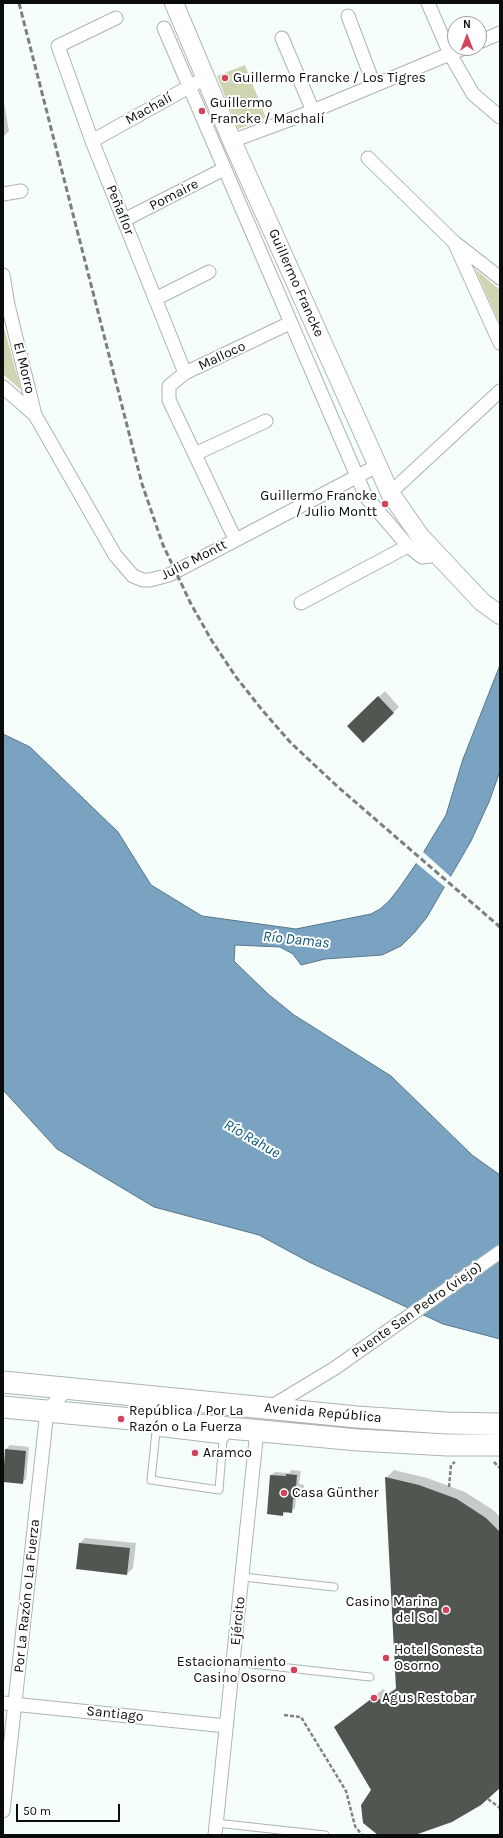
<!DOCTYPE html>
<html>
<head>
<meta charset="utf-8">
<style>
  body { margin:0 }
  #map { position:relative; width:503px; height:1838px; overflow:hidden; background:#f5fefb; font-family:Karla,sans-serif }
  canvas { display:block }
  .frame { position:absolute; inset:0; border:4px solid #0a0d0c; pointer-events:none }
  .north { position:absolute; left:447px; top:16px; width:40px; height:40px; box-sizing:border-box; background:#fff; border:1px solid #9d9e9e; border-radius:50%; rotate:0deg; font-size:11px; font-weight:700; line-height:16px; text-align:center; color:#0a0d0c }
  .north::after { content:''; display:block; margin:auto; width:14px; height:18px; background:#d3435b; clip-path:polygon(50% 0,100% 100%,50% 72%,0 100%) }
  .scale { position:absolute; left:16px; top:1804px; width:104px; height:18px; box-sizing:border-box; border:2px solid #0a0d0c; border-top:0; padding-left:5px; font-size:12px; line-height:14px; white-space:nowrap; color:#0a0d0c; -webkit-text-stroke:3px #fff; paint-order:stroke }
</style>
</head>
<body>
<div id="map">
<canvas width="503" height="1838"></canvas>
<div class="frame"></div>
<div class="north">N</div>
<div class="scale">50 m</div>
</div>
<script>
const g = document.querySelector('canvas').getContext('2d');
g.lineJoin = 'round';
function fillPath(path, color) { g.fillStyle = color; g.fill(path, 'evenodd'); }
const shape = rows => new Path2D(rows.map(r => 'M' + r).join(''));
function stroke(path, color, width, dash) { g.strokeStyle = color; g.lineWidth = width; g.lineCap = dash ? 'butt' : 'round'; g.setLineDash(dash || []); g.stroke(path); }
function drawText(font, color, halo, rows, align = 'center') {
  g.font = font + ' Karla,sans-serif'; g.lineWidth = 4; g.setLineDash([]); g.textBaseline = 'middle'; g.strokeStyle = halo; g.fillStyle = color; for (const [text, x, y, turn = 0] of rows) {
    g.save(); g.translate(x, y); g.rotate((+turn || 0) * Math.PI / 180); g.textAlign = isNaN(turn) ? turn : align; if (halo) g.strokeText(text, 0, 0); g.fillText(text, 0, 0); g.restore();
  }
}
fillPath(shape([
  [245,65,266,118,238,129,217,76],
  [475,269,500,290,500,324],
  [3,324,21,390,3,374]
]), '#d1d4b0');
const water = shape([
  [500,665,500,771,489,802,471,841,427,917,415,932,401,946,382,955,325,959,301,965,293,954,280,947,235,945,234,961,268,994,294,1015,391,1076,472,1155,500,1175,500,1339,443,1324,309,1262,259,1235,154,1207,57,1149,3,1090,3,734,30,747,118,832,151,885,202,916,296,929,371,914,380,909,389,901,400,887,420,858,446,815,463,759,500,665]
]);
fillPath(water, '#79a3c0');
stroke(water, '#58768a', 1);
fillPath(shape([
  [422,851,452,878,446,888,415,862]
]), '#f5fefb');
fillPath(shape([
  [3,97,9,131,3,137],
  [385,691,399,707,363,741,348,726],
  [10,1445,29,1447,26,1479,22,1483,3,1481,6,1449],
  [291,1470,301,1471,299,1484,304,1485,303,1494,299,1498,296,1498,295,1508,291,1511,286,1511,283,1515,271,1475,275,1472,289,1473],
  [394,1470,427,1478,465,1492,493,1510,500,1517,500,1786,452,1821,423,1832,410,1835,384,1835,372,1790,336,1728,383,1689,388,1693,397,1687,386,1478],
  [85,1538,136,1543,133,1568,127,1574,79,1544]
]), '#0003');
fillPath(shape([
  [378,696,394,713,363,743,347,726],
  [5,1449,26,1451,23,1484,3,1482],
  [286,1474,297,1475,296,1488,300,1488,299,1499,293,1499,292,1513,283,1512,283,1516,267,1514,270,1475,286,1476],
  [385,1477,419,1485,457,1499,486,1518,500,1532,500,1788,481,1805,452,1822,415,1835,378,1835,363,1823,361,1805,371,1790,334,1727,375,1696,380,1700,396,1689],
  [79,1543,130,1548,127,1575,76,1569]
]), '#525651');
const lane = shape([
  [153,1429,156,1432,223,1440,226,1437],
  [156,1432,151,1480,219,1490,223,1440],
  [243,1577,334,1587],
  [234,1662,370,1677],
  [216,1823,325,1835]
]);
const street = shape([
  [428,3,450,54,473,94,500,117],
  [348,16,374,85],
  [116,18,58,46,92,141,185,373],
  [164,28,366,497,408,546,422,557,431,556,436,553],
  [282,38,313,111],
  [479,42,500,33],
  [92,141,205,78],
  [232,141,313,111,464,48],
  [368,158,454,242,500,278],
  [3,194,21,191],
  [124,220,224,169],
  [455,244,500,343],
  [3,275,8,305,35,415,115,555,133,576,143,580,150,580,169,575,377,466],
  [155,299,209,272],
  [3,387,35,415],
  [195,454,266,421],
  [390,493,500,391],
  [235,539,169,400,169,386,185,373,290,323],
  [301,603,408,546],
  [269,1408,335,1368,500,1252],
  [3,1703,226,1726],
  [3,1811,47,1411,68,1388],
  [215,1835,257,1430]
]);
const secondary = shape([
  [174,3,232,141,390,493,420,536,482,602,500,615]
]);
const primary = shape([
  [3,1382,357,1417,446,1423,500,1424],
  [3,1407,358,1440,447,1445,500,1445]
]);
stroke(lane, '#acb4b2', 9);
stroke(street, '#acb4b2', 15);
stroke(secondary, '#acb4b2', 20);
stroke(primary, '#acb4b2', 23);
stroke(shape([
  [494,1462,500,1468],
  [449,1487,451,1465,455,1462],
  [284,1715,301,1717,346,1791,355,1826,362,1835],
  [488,1799,500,1808]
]), '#7f8583', 2.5, [4, 2]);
stroke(lane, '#fff', 7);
stroke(street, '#fff', 13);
stroke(secondary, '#fff', 18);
stroke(primary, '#fff', 21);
stroke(shape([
  [19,3,142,484,163,545,191,604,212,641,236,677,263,711,291,743,338,787,500,927]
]), '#7a807e', 3, [6, 3]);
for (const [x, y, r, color] of [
  [225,78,4,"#d3435b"],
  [202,111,4,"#d3435b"],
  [385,504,4,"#d3435b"],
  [121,1419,4,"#d3435b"],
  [195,1453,4,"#d3435b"],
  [284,1493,4,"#d3435b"],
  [446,1610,4,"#d3435b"],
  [386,1658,4,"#d3435b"],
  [294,1670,4,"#d3435b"],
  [374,1698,4,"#d3435b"]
]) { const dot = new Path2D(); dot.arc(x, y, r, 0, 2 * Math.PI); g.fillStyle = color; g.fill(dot); stroke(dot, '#fff', 1.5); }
drawText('14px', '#0a0d0c', '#fff', [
  ["Guillermo Francke / Los Tigres",233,78],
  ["Guillermo",210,103],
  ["Francke / Machalí",210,119],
  ["Guillermo Francke",377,496,"right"],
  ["/ Julio Montt",377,512,"right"],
  ["República / Por La",129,1411],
  ["Razón o La Fuerza",129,1427],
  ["Aramco",203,1453],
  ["Casa Günther",292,1493],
  ["Casino Marina",438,1602,"right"],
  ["del Sol",438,1618,"right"],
  ["Hotel Sonesta",394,1650],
  ["Osorno",394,1666],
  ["Estacionamiento",286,1662,"right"],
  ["Casino Osorno",286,1678,"right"],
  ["Agus Restobar",382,1698]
], 'left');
drawText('14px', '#0a0d0c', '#fff', [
  ["Machalí",149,109,-29],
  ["Pomaire",174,195,-27],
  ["Peñaflor",120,210,68],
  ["Guillermo Francke",296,283,66],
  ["Malloco",222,356,-25],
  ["El Morro",24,368,76],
  ["Julio Montt",194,560,-27],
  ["Puente San Pedro (viejo)",417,1310,-35],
  ["Avenida República",323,1413,5],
  ["Por La Razón o La Fuerza",27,1596,-84],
  ["Ejército",238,1621,-84],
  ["Santiago",115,1714,6]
]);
drawText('italic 15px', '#025178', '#fff', [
  ["Río Damas",296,940,6],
  ["Río Rahue",252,1139,30]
]);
</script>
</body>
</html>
